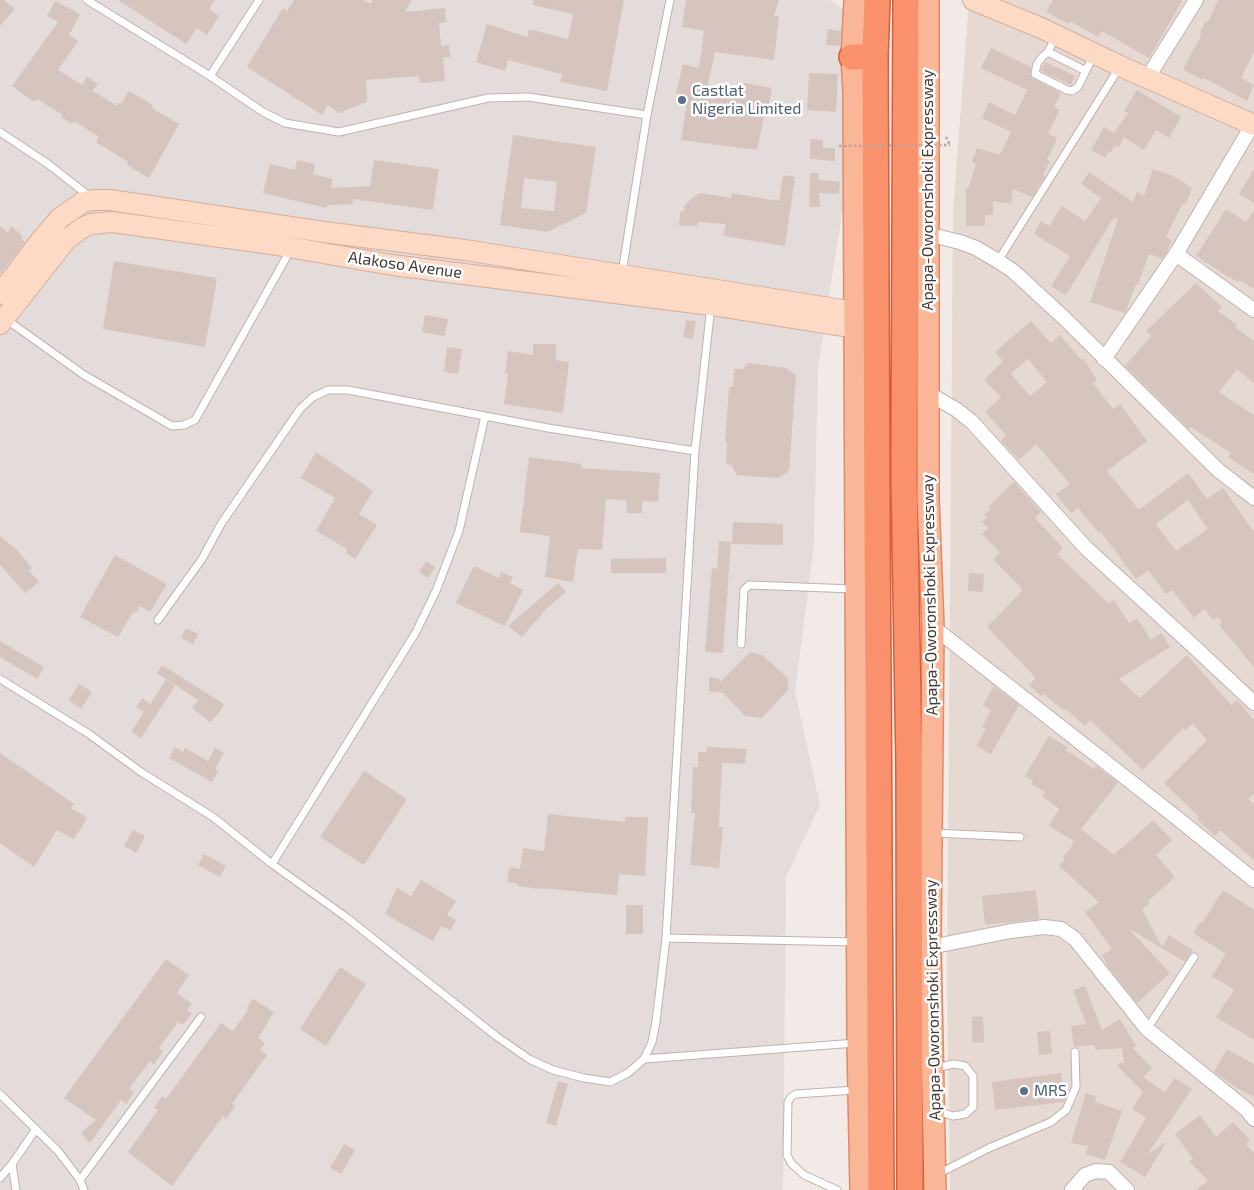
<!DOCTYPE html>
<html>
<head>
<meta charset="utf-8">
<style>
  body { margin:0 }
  canvas { display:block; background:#f2eae6 }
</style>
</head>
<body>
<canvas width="1254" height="1190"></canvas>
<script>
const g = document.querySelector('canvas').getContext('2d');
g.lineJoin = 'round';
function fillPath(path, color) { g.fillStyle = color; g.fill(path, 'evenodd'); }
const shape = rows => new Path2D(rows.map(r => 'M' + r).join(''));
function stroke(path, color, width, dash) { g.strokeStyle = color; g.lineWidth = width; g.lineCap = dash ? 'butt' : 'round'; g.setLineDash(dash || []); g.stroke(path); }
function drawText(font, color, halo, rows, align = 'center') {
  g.font = font + ' "Exo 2",sans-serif'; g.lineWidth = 5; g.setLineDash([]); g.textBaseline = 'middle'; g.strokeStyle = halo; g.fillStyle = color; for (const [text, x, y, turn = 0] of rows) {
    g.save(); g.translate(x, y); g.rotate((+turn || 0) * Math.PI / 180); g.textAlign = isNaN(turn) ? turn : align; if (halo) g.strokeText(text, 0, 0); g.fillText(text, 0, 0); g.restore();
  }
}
fillPath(shape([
  [969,0,1254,0,1254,1190,950,1190,947,981,953,212]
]), '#e6d9d4');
fillPath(shape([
  [0,0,829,0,855,18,845,194,818,367,814,544,795,692,820,805,786,877,783,1190,0,1190]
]), '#e4dcdb');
fillPath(shape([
  [0,0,4,0,15,9,0,26],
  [118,0,215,0,209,9,219,16,207,35,197,28,186,44],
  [294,0,364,0,371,4,373,0,412,0,405,12,445,8,446,22,439,23,441,46,449,45,450,57,443,58,445,81,420,83,419,76,366,80,367,102,339,113,328,105,322,115,247,67,283,8,287,11],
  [533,0,624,0,607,91,560,82,562,74,508,60,505,71,476,62,487,24,527,37,529,29,568,39,573,14,533,5],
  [686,0,779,0,774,16,779,16,774,60,715,52,706,93,742,97,744,83,772,88,768,111,765,111,757,150,681,140,688,96,676,93,683,64,699,68,704,31,682,27],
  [1053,0,1183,0,1149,58,1102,31,1098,37,1070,21,1069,24,1046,12],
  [1218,0,1254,0,1254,52,1241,78,1254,85,1247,101,1218,85,1203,78,1202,80,1183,69,1202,34,1200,33,1206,21,1208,22],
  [55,1,80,14,69,35,78,41,58,70,82,85,87,77,98,84,93,91,117,106,119,103,121,104,129,91,153,105,152,108,179,124,149,178,127,165,128,162,96,142,99,137,74,121,72,124,61,117,63,115,37,99,34,102,12,86,58,22,47,16],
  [828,29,841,31,840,46,826,45],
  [991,48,1031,67,1030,74,1032,78,1061,93,1054,107,1060,110,1048,133,1057,138,1047,160,1050,161,1043,175,1045,176,1032,197,1013,189,1011,204,993,201,993,215,985,215,985,226,966,226,966,189,968,189,976,164,972,162,977,148,1000,155,1011,132,982,118,989,102,1015,115,1027,90,981,68],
  [1045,62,1075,76,1071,85,1041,71],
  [809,73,838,74,836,112,807,110],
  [1137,90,1181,117,1169,138,1156,130,1144,150,1124,137,1119,147,1115,145,1110,153,1108,152,1105,158,1091,150,1104,127,1114,133,1128,113,1124,111],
  [513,135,596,147,586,213,547,232,500,225],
  [524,178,557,182,554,211,521,208],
  [810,139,823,140,823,148,835,148,835,161,810,159],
  [297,160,315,164,313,174,333,179,331,188,370,186,374,160,439,169,433,210,352,199,353,204,327,205,326,208,263,193,270,164,295,170],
  [1153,169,1171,175,1192,188,1186,204,1183,203,1166,237,1172,240,1167,252,1162,259,1149,254,1138,285,1136,284,1125,313,1090,302,1118,219,1114,217,1066,295,1051,286,1070,256,1034,234,1041,221,1049,226,1062,206,1085,221,1101,198,1081,184,1089,172,1133,202,1137,192,1144,196],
  [1254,169,1254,203,1239,194],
  [810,173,818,173,819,180,840,182,839,194,819,193,820,207,809,207],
  [783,175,795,177,785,246,723,236,726,224,698,222,697,226,679,226,680,212,684,211,684,206,691,199,700,193,731,198,732,193,779,201],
  [1226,209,1246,222,1254,210,1254,289,1239,280,1238,282,1227,276,1196,256],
  [0,226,8,233,11,226,23,236,21,239,25,242,0,274],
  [114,261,217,278,205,347,103,329],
  [1196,283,1222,307,1218,311,1237,325,1235,327,1254,341,1254,383,1237,369,1219,392,1254,415,1254,474,1228,457,1231,453,1191,427,1189,429,1125,366,1151,336,1146,331],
  [425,315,448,319,445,336,422,332],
  [686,320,696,321,693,339,683,337],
  [1031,321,1051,343,1060,335,1081,360,1083,358,1097,380,1093,383,1113,409,1120,404,1147,441,1107,471,1138,509,1140,509,1188,473,1207,499,1223,488,1254,532,1254,667,1219,625,1222,622,1218,617,1213,620,1204,609,1194,618,1172,590,1166,594,1148,570,1136,579,1101,532,1099,533,1078,508,1071,513,1056,494,1070,484,1036,444,1019,460,1001,441,1006,435,985,412,1001,397,984,380,1003,361,995,352],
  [1028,359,1047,382,1030,396,1011,374],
  [1188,500,1208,529,1176,551,1156,524],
  [533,344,556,344,556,360,569,362,563,413,504,404,508,374,505,374,508,351,533,355],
  [447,347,462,349,458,374,444,372],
  [748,363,786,368,796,375,789,471,778,478,737,475,732,466,726,463,727,442,725,442,729,388,733,386,734,369,743,369],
  [316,452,373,491,359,514,377,525,355,559,345,552,347,549,316,531,335,498,301,478],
  [529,457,581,464,581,468,660,473,658,502,642,501,642,513,627,513,626,500,606,499,602,550,578,549,573,582,545,577,550,536,520,532],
  [1014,482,1041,512,1035,518,1063,548,1057,554,1108,603,1114,600,1129,623,1137,618,1151,640,1161,633,1170,647,1119,679,1140,698,1187,655,1231,705,1237,700,1254,720,1254,794,1248,799,1254,804,1254,860,1220,830,1215,836,1197,819,1199,817,1164,783,1207,740,1193,724,1185,730,1183,728,1143,770,1090,720,1085,726,1066,709,1065,711,1043,694,1041,696,1029,685,1036,678,987,627,1023,590,993,559,1000,552,982,534,988,528,982,522,987,517,984,515,991,508,989,506],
  [733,522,783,524,783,545,732,544],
  [0,536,17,550,32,568,29,571,39,582,25,593,0,565],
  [719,541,731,542,723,653,705,652,712,568,717,569],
  [115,555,167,584,150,612,140,606,136,613,133,612,118,637,80,617],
  [666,558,666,573,611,573,611,559],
  [426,561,435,567,428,578,419,572],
  [474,566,499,578,501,572,513,577,510,583,523,590,505,626,456,603],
  [969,573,984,574,983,592,968,591],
  [558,583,566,592,547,608,522,637,508,626],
  [186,628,198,634,193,644,181,638],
  [0,641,44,667,37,679,0,657],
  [750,652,762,655,788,678,788,690,762,718,745,716,723,693,709,691,709,677,720,679,720,682],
  [162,665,224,704,218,714,210,722,192,708,198,700,157,673],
  [166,680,175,686,141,738,131,732,144,712,136,707,142,698,150,704],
  [79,684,92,692,81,709,69,700],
  [994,686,1019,705,991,754,976,746,986,729,982,727,991,710,983,705],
  [1049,736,1067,747,1066,750,1094,769,1096,766,1118,783,1081,829,1114,855,1153,820,1172,840,1156,855,1175,877,1148,901,1150,903,1142,909,1162,947,1169,935,1193,950,1185,962,1128,928,1170,973,1137,1003,1109,968,1102,955,1112,949,1085,912,1099,902,1059,866,1065,859,1063,857,1073,845,1071,844,1074,841,1049,826,1059,809,1042,796,1045,792,1031,784,1033,781,1025,776],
  [175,747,183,752,185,748,208,761,215,748,224,753,215,769,218,771,212,782,169,758],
  [707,747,746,749,745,764,722,763,719,827,723,827,719,868,690,865,695,813,691,813,693,767,698,767,698,752,707,752],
  [0,753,74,804,71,808,87,818,74,839,57,830,34,867,0,843],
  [364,771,407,799,364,865,320,837],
  [548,814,625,822,625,817,648,817,645,876,619,874,617,895,539,888,539,889,518,886,518,884,507,882,509,867,520,869,523,848,544,851],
  [133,830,145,836,136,853,124,846],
  [204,854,226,866,220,877,198,865],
  [421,880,456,901,447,915,456,920,450,930,441,926,433,941,385,914,397,888,411,896],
  [1036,890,1039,919,985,925,982,896],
  [1223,890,1254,910,1254,1040,1216,1017,1234,990,1212,976,1226,954,1193,933,1200,922,1202,923],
  [626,905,643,905,643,934,626,934],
  [166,959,189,975,177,993,192,1004,187,1010,192,1013,183,1025,178,1022,159,1048,163,1051,154,1065,150,1061,129,1089,134,1092,126,1104,121,1100,90,1143,81,1133,96,1120,64,1098],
  [340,967,366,984,326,1046,300,1029],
  [1085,986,1102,1030,1120,1019,1136,1046,1133,1048,1152,1068,1143,1077,1165,1092,1175,1078,1192,1089,1147,1155,1167,1141,1145,1177,1120,1162,1146,1118,1132,1109,1143,1092,1117,1066,1121,1062,1124,1064,1122,1048,1096,1050,1094,1045,1074,1047,1071,1026,1086,1024,1073,990],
  [253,999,274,1012,258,1038,265,1043,260,1050,267,1055,232,1104,235,1106,226,1119,223,1116,172,1186,128,1152,158,1110,154,1108,162,1096,166,1099,221,1023,233,1031,248,1010,246,1009],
  [983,1016,984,1042,972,1043,972,1017],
  [1050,1031,1052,1054,1039,1055,1037,1032],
  [1227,1049,1254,1064,1254,1097,1237,1088,1214,1072],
  [1061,1073,1065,1099,1064,1102,995,1110,992,1082],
  [558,1081,568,1084,556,1126,546,1123],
  [1086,1093,1096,1096,1095,1102,1122,1111,1105,1160,1086,1154,1088,1146,1071,1143],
  [1200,1115,1216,1137,1233,1122,1250,1140,1246,1144,1254,1153,1254,1190,1196,1190,1208,1181,1189,1161,1193,1159,1175,1134],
  [344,1144,355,1150,341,1174,330,1168]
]), '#d6c4bf');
const lane = shape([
  [87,0,210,76,263,112,285,123,339,132,488,98,528,97,647,115],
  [1056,36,1048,52,1042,57,1037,64,1035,74,1067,90,1072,91,1078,87,1094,54],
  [1048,52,1086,71],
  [210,76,259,0],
  [0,132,48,164,89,196],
  [998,261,1119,68],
  [622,273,647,115,670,0],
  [7,320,84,375,172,426,184,425,195,420,291,249],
  [158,620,202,559,221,524,300,409,313,397,328,390,348,390,548,428,695,451],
  [741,644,744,590,749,585,853,589],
  [0,679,89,734,141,772,213,817,272,864,346,917,496,1036,529,1059,553,1070,584,1078,610,1082,628,1073,644,1059,652,1042,656,1022,666,938,695,451,711,306],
  [934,833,1020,837],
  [272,864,416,632,436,591,459,531,485,416],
  [666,938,855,942],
  [1147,1029,1194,957],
  [644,1059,856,1043],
  [935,1068,954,1064,965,1066,973,1076,973,1107,965,1114,953,1116,937,1111],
  [0,1094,58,1151,80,1180,84,1190],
  [12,1164,16,1190],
  [938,1174,989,1148,1051,1122,1066,1110,1076,1087,1075,1052],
  [0,1178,12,1164,36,1129],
  [80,1180,201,1017],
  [837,1190,804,1175,791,1163,787,1155,788,1102,791,1097,796,1094,856,1090]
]);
const street = shape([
  [1148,77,1196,0],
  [927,234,960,242,976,248,998,261,1013,271,1062,316,1218,470,1254,498],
  [1176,254,1254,310],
  [1104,359,1176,254,1253,124],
  [928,393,957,410,972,422,1086,548,1190,643,1254,703],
  [933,627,1177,818,1254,880],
  [930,947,1011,931,1044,927,1061,929,1075,939,1147,1029,1246,1109,1254,1119],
  [1072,1190,1085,1175,1096,1171,1109,1172,1127,1190]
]);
const secondary = shape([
  [973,0,1041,28,1120,66,1254,125],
  [0,294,41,240,60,218,83,202,93,200,110,200,324,232,465,250,855,312],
  [0,324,66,240,82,228,91,224,112,222,271,244,392,265,711,305,855,328]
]);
const primary = shape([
  [855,0,852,57,854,91,858,1043,861,1190],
  [928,0,928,499,933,627,930,947,935,1190]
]);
const highway = shape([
  [877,0,875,57,877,515,881,1190],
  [906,0,904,475,909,765,910,1190],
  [852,57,875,57]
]);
stroke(lane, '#c0b2ac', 9);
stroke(street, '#c0b2ac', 16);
stroke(secondary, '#d3ae9a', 22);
stroke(primary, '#de8c68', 24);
stroke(highway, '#d7603c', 28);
stroke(shape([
  [946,137,950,145]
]), '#bea49b', 2.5, [2.5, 2.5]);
stroke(lane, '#fff', 7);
stroke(street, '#fff', 14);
stroke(secondary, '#fcdac6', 20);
stroke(primary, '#fab797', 21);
stroke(highway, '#f8916c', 25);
stroke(shape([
  [839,146,950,145]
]), '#bea49b', 2.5, [2.5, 2.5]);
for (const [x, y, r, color] of [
  [682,100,5,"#5c6f8a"],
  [1024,1091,5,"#5c6f8a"]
]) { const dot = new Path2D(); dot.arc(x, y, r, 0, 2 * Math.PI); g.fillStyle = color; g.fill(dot); stroke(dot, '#fff', 2); }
drawText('16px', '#4e5e75', '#fff', [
  ["Castlat",692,91],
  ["Nigeria Limited",692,109],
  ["MRS",1034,1091]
], 'left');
drawText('16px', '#453936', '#fff', [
  ["Apapa-Oworonshoki Expressway",928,190,-90],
  ["Alakoso Avenue",405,265,8],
  ["Apapa-Oworonshoki Expressway",930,595,-91],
  ["Apapa-Oworonshoki Expressway",933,1000,-91]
]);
</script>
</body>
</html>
